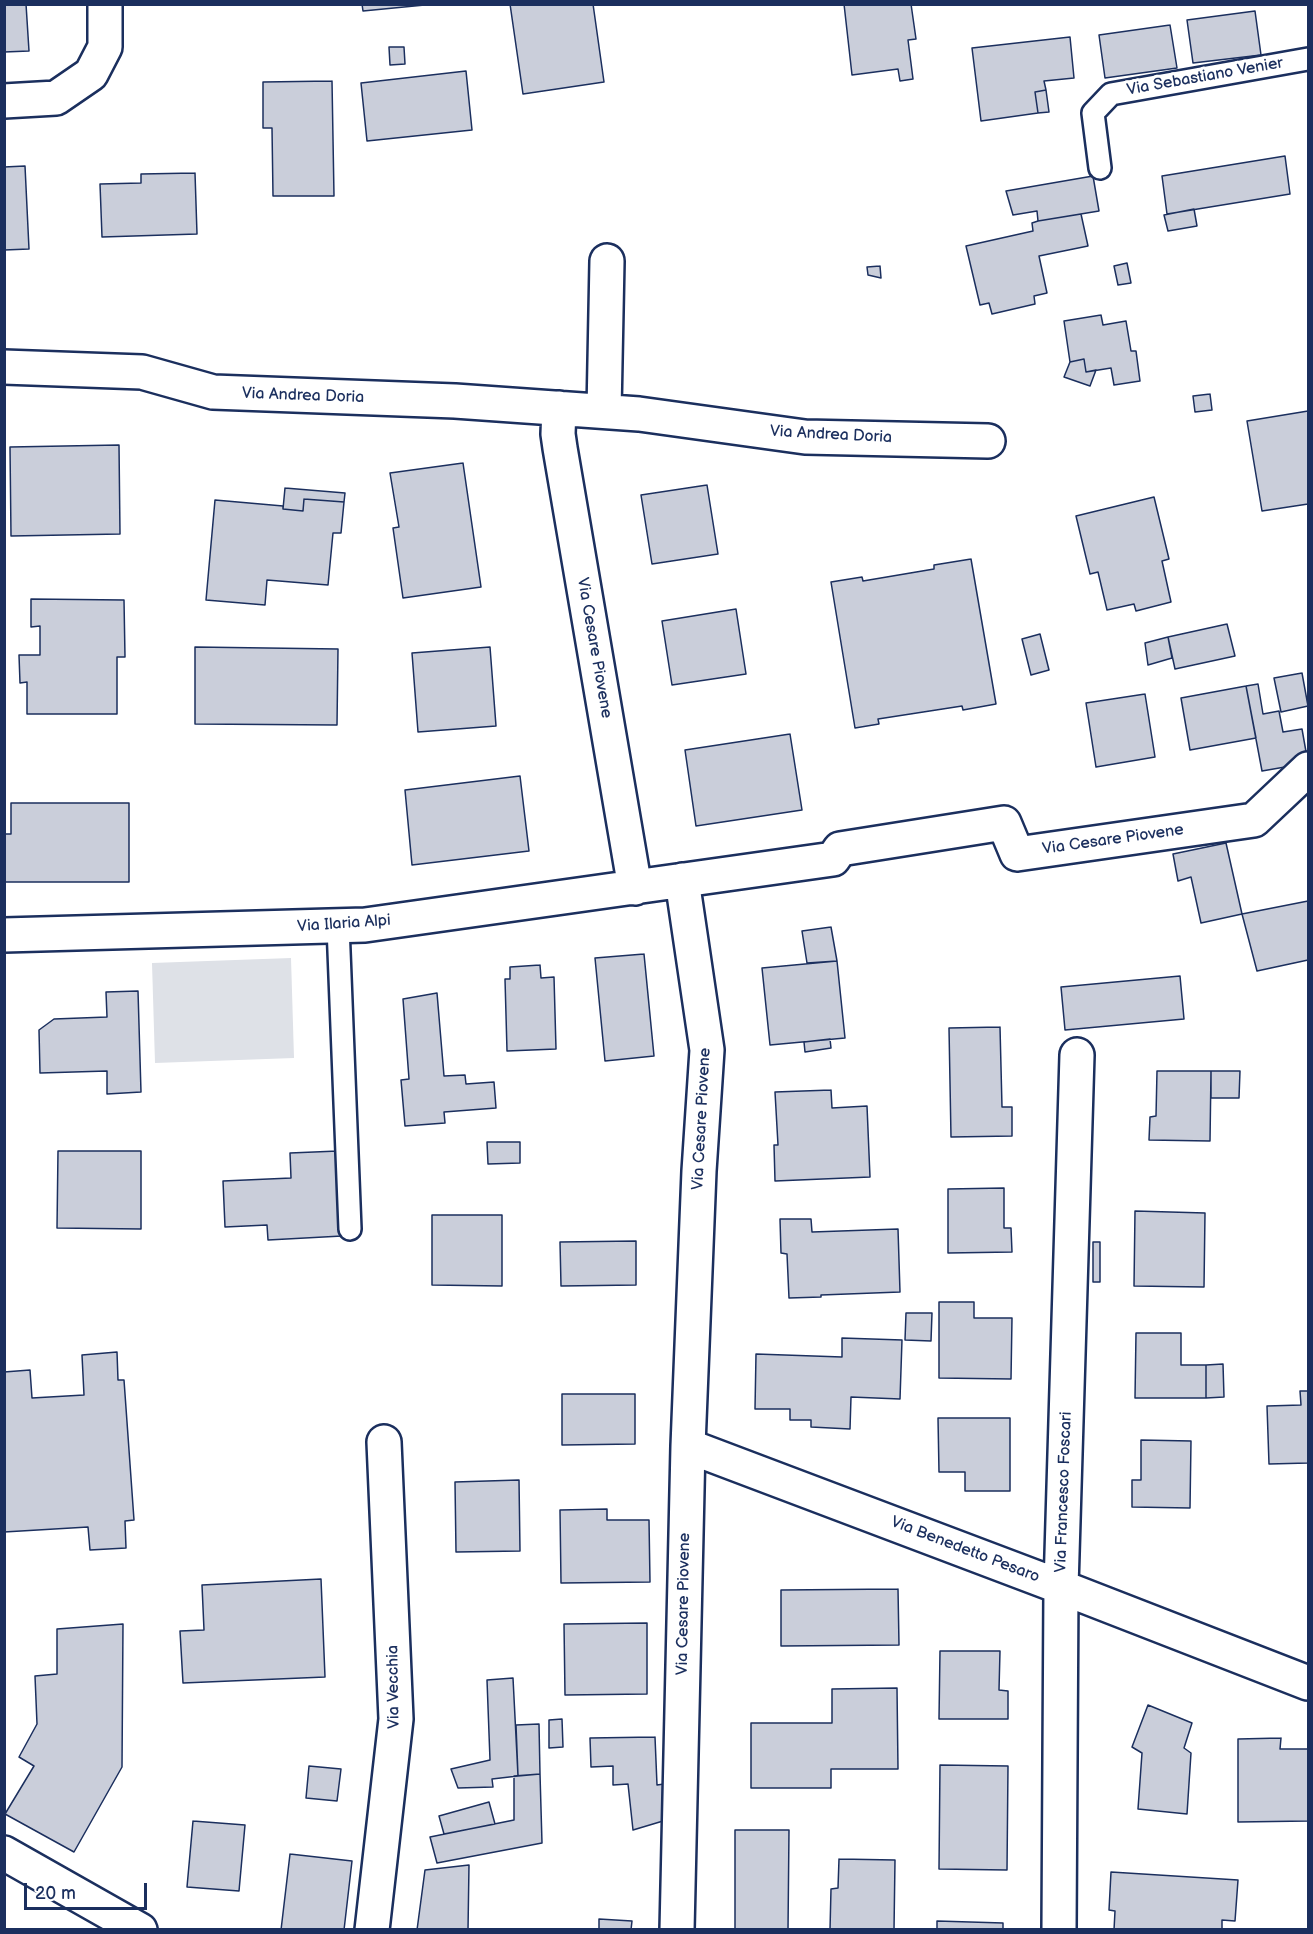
<!DOCTYPE html>
<html>
<head>
<meta charset="utf-8">
<style>
  body { margin:0 }
  #map { position:relative; width:1313px; height:1934px; overflow:hidden; background:#fff; font-family:"Balsamiq Sans",sans-serif }
  canvas { display:block }
  .frame { position:absolute; inset:0; border:6px solid #1b2f5e; pointer-events:none }
  .scale { position:absolute; left:24px; top:1883px; width:123px; height:27px; box-sizing:border-box; border:3px solid #1b2f5e; border-top:0; padding-left:8px; font-size:18px; line-height:21px; white-space:nowrap; color:#1b2f5e; -webkit-text-stroke:4px #fff; paint-order:stroke }
</style>
</head>
<body>
<div id="map">
<canvas width="1313" height="1934"></canvas>
<div class="frame"></div>
<div class="scale">20 m</div>
</div>
<script>
const g = document.querySelector('canvas').getContext('2d');
g.lineJoin = 'round';
function fillPath(path, color) { g.fillStyle = color; g.fill(path, 'evenodd'); }
const shape = rows => new Path2D(rows.map(r => 'M' + r).join(''));
function stroke(path, color, width, dash) { g.strokeStyle = color; g.lineWidth = width; g.lineCap = dash ? 'butt' : 'round'; g.setLineDash(dash || []); g.stroke(path); }
function drawText(font, color, halo, rows, align = 'center') {
  g.font = font + ' "Balsamiq Sans",sans-serif'; g.lineWidth = 6; g.setLineDash([]); g.textBaseline = 'middle'; g.strokeStyle = halo; g.fillStyle = color; for (const [text, x, y, turn = 0] of rows) {
    g.save(); g.translate(x, y); g.rotate((+turn || 0) * Math.PI / 180); g.textAlign = isNaN(turn) ? turn : align; if (halo) g.strokeText(text, 0, 0); g.fillText(text, 0, 0); g.restore();
  }
}
fillPath(shape([
  [291,958,294,1058,155,1063,152,963]
]), '#dee1e7');
const building = shape([
  [4,4,26,4,29,51,4,52,4,4],
  [362,4,435,4,363,11,362,4],
  [510,4,593,4,604,82,523,94,510,4],
  [844,4,911,4,916,39,908,40,913,79,900,81,898,69,852,75,844,4],
  [1255,11,1261,55,1193,63,1187,20,1255,11],
  [1170,25,1177,68,1105,78,1099,35,1170,25],
  [1070,37,1074,78,1044,81,1046,90,1035,92,1038,113,981,121,972,48,1070,37],
  [389,47,404,47,405,64,390,65,389,47],
  [466,71,472,130,367,141,361,83,466,71],
  [332,81,334,196,273,196,272,128,263,128,263,82,332,81],
  [1046,90,1049,112,1038,113,1035,92,1046,90],
  [1285,156,1290,194,1167,214,1162,176,1285,156],
  [25,166,29,249,4,250,4,167,25,166],
  [195,173,197,234,102,237,100,184,141,183,141,174,195,173],
  [1093,176,1099,211,1038,221,1037,211,1013,215,1006,191,1093,176],
  [1194,209,1197,226,1168,231,1164,215,1194,209],
  [1081,214,1088,246,1039,256,1047,293,1034,296,1035,304,992,314,989,303,980,305,966,246,1033,231,1032,223,1038,221,1081,214],
  [1127,263,1131,283,1118,285,1114,266,1127,263],
  [880,266,881,278,868,275,867,267,880,266],
  [1101,315,1103,325,1126,321,1131,351,1136,351,1140,381,1114,385,1111,368,1086,372,1084,359,1070,362,1064,321,1101,315],
  [1084,359,1086,372,1096,370,1090,386,1064,377,1070,362,1084,359],
  [1210,394,1212,410,1195,412,1193,396,1210,394],
  [1308,411,1308,504,1262,511,1247,421,1308,411],
  [119,445,120,534,11,536,10,447,119,445],
  [463,463,481,587,403,598,393,528,399,527,390,473,463,463],
  [707,485,718,554,652,564,641,495,707,485],
  [285,488,345,493,344,502,304,499,303,511,283,509,285,488],
  [1154,497,1169,559,1162,561,1171,602,1136,611,1134,604,1107,610,1098,572,1090,574,1076,516,1154,497],
  [304,499,344,502,341,533,333,533,328,585,267,580,265,605,206,600,215,500,283,506,283,509,303,511,304,499],
  [971,559,996,704,963,710,962,706,878,719,879,724,855,728,831,582,862,577,863,581,934,569,934,565,971,559],
  [31,599,124,600,125,657,117,657,117,714,27,714,27,682,20,683,19,655,40,655,40,626,31,627,31,599],
  [736,609,746,674,672,685,662,621,736,609],
  [1227,624,1235,656,1175,669,1168,637,1227,624],
  [1040,634,1049,670,1031,675,1022,639,1040,634],
  [1168,637,1172,658,1148,665,1145,643,1168,637],
  [195,647,338,649,337,725,195,724,195,647],
  [490,647,496,726,418,732,412,653,490,647],
  [1302,673,1308,706,1281,712,1274,678,1302,673],
  [1258,684,1263,714,1279,711,1283,732,1302,729,1308,763,1262,771,1246,686,1258,684],
  [1246,686,1256,738,1190,750,1181,698,1246,686],
  [1145,694,1155,757,1096,767,1086,703,1145,694],
  [790,734,802,810,696,826,685,750,790,734],
  [520,776,529,851,412,865,405,790,520,776],
  [11,803,129,803,129,882,4,882,4,834,11,834,11,803],
  [1226,843,1242,914,1201,923,1191,877,1178,881,1173,854,1226,843],
  [1308,901,1308,960,1257,971,1242,914,1308,901],
  [831,927,837,961,807,963,802,931,831,927],
  [644,954,654,1056,605,1061,595,958,644,954],
  [837,961,845,1038,770,1045,762,968,837,961],
  [540,965,541,978,554,977,556,1049,507,1051,505,979,510,979,510,967,540,965],
  [1180,976,1184,1019,1065,1030,1061,987,1180,976],
  [138,991,141,1092,107,1094,107,1071,40,1073,39,1030,54,1019,107,1017,106,992,138,991],
  [437,993,444,1076,465,1075,466,1084,494,1082,496,1108,444,1112,445,1123,405,1126,401,1080,409,1079,403,999,437,993],
  [1000,1027,1002,1107,1012,1107,1012,1136,951,1137,949,1028,1000,1027],
  [830,1039,831,1048,805,1052,804,1042,830,1039],
  [1157,1071,1211,1071,1210,1141,1149,1140,1150,1117,1156,1116,1157,1071],
  [1211,1071,1240,1071,1239,1098,1211,1098,1211,1071],
  [831,1090,832,1108,867,1106,870,1177,775,1181,774,1145,778,1145,775,1092,831,1090],
  [487,1142,520,1142,520,1163,488,1164,487,1142],
  [58,1151,141,1151,141,1229,57,1228,58,1151],
  [338,1151,342,1236,268,1240,267,1225,225,1227,223,1181,291,1178,290,1153,338,1151],
  [1004,1188,1004,1228,1011,1228,1012,1252,948,1253,948,1189,1004,1188],
  [1135,1211,1205,1213,1204,1287,1134,1286,1135,1211],
  [432,1215,502,1215,502,1286,432,1285,432,1215],
  [780,1219,811,1219,812,1232,898,1229,900,1292,821,1295,821,1297,789,1298,787,1254,781,1253,780,1219],
  [636,1241,636,1285,561,1286,560,1242,636,1241],
  [1093,1242,1100,1242,1100,1282,1093,1282,1093,1242],
  [939,1302,974,1302,974,1318,1012,1318,1011,1379,939,1378,939,1302],
  [906,1313,932,1313,931,1341,905,1340,906,1313],
  [1136,1333,1181,1333,1181,1365,1206,1365,1206,1398,1135,1398,1136,1333],
  [842,1338,902,1340,900,1399,851,1397,850,1429,811,1427,811,1420,790,1420,790,1409,755,1409,756,1354,842,1357,842,1338],
  [117,1352,118,1380,124,1380,134,1520,125,1521,126,1548,90,1550,88,1527,4,1532,4,1372,30,1370,32,1398,84,1395,82,1355,117,1352],
  [1223,1364,1224,1397,1206,1398,1206,1365,1223,1364],
  [1300,1391,1308,1391,1308,1463,1269,1464,1267,1406,1301,1405,1300,1391],
  [562,1394,635,1394,635,1444,562,1445,562,1394],
  [938,1418,1010,1418,1010,1491,965,1491,965,1472,939,1472,938,1418],
  [1141,1440,1191,1441,1190,1508,1132,1507,1132,1480,1141,1480,1141,1440],
  [519,1480,520,1551,456,1552,455,1482,519,1480],
  [607,1509,607,1520,649,1520,650,1582,561,1583,560,1510,607,1509],
  [321,1579,325,1677,183,1683,180,1631,204,1630,202,1585,321,1579],
  [898,1589,899,1645,781,1646,781,1590,898,1589],
  [647,1623,647,1694,565,1695,564,1624,647,1623],
  [123,1624,122,1767,74,1852,5,1814,34,1766,19,1757,37,1724,35,1676,57,1674,57,1629,123,1624],
  [940,1651,1000,1651,999,1690,1008,1691,1008,1719,939,1719,940,1651],
  [513,1678,518,1776,492,1779,493,1787,458,1788,451,1769,490,1760,487,1680,513,1678],
  [897,1688,898,1769,831,1769,831,1788,751,1788,751,1723,832,1723,832,1689,897,1688],
  [1148,1705,1192,1723,1184,1748,1191,1753,1187,1814,1138,1809,1142,1753,1132,1747,1148,1705],
  [562,1719,563,1747,549,1748,549,1720,562,1719],
  [539,1724,540,1774,518,1776,516,1725,539,1724],
  [655,1737,657,1785,664,1784,663,1821,633,1830,628,1784,613,1785,613,1766,591,1767,590,1738,655,1737],
  [1281,1738,1280,1749,1308,1749,1308,1821,1238,1822,1238,1739,1281,1738],
  [940,1765,1008,1766,1007,1870,939,1869,940,1765],
  [309,1766,341,1769,337,1801,306,1798,309,1766],
  [540,1774,542,1843,437,1863,430,1837,514,1820,514,1776,540,1774],
  [489,1802,495,1824,444,1834,439,1816,489,1802],
  [193,1821,245,1825,239,1891,187,1887,193,1821],
  [735,1830,789,1830,788,1930,735,1930,735,1830],
  [290,1854,352,1861,344,1930,281,1930,290,1854],
  [839,1859,895,1860,894,1930,830,1930,831,1889,838,1888,839,1859],
  [469,1865,468,1930,417,1930,425,1870,469,1865],
  [1111,1872,1238,1880,1235,1921,1222,1920,1222,1930,1114,1930,1115,1911,1109,1910,1111,1872],
  [599,1919,632,1921,631,1930,599,1930,599,1919],
  [937,1921,1003,1923,1003,1930,937,1930,937,1921]
]);
fillPath(building, '#caceda');
stroke(building, '#1b2f5e', 1.5);
const lane = shape([
  [1100,168,1093,113,1111,94,1308,59],
  [338,926,350,1229]
]);
const street = shape([
  [4,101,56,98,91,74,105,47,105,4],
  [4,367,142,372,213,392,455,401,639,414,805,437,988,441],
  [559,408,558,434,560,448,635,888],
  [604,411,607,261],
  [4,935,365,925,833,859,840,849,1004,823,1017,854,1254,820,1308,769],
  [688,1446,1061,1587,1308,1683],
  [4,1853,140,1930],
  [372,1930,396,1719,384,1442],
  [677,1930,688,1446,699,1171,707,1050,682,880],
  [1059,1930,1061,1587,1077,1055]
]);
stroke(lane, '#1b2f5e', 26);
stroke(street, '#1b2f5e', 38);
stroke(lane, '#fff', 21);
stroke(street, '#fff', 33);
drawText('16px', '#1b2f5e', '#fff', [
  ["Via Sebastiano Venier",1205,77,-10],
  ["Via Andrea Doria",303,396,2],
  ["Via Andrea Doria",831,435,3],
  ["Via Cesare Piovene",594,648,80],
  ["Via Cesare Piovene",1113,840,-8],
  ["Via Ilaria Alpi",344,924,-4],
  ["Via Cesare Piovene",702,1119,-87],
  ["Via Francesco Foscari",1064,1492,-88],
  ["Via Benedetto Pesaro",965,1550,21],
  ["Via Cesare Piovene",684,1604,-89],
  ["Via Vecchia",394,1687,-91]
]);
</script>
</body>
</html>
